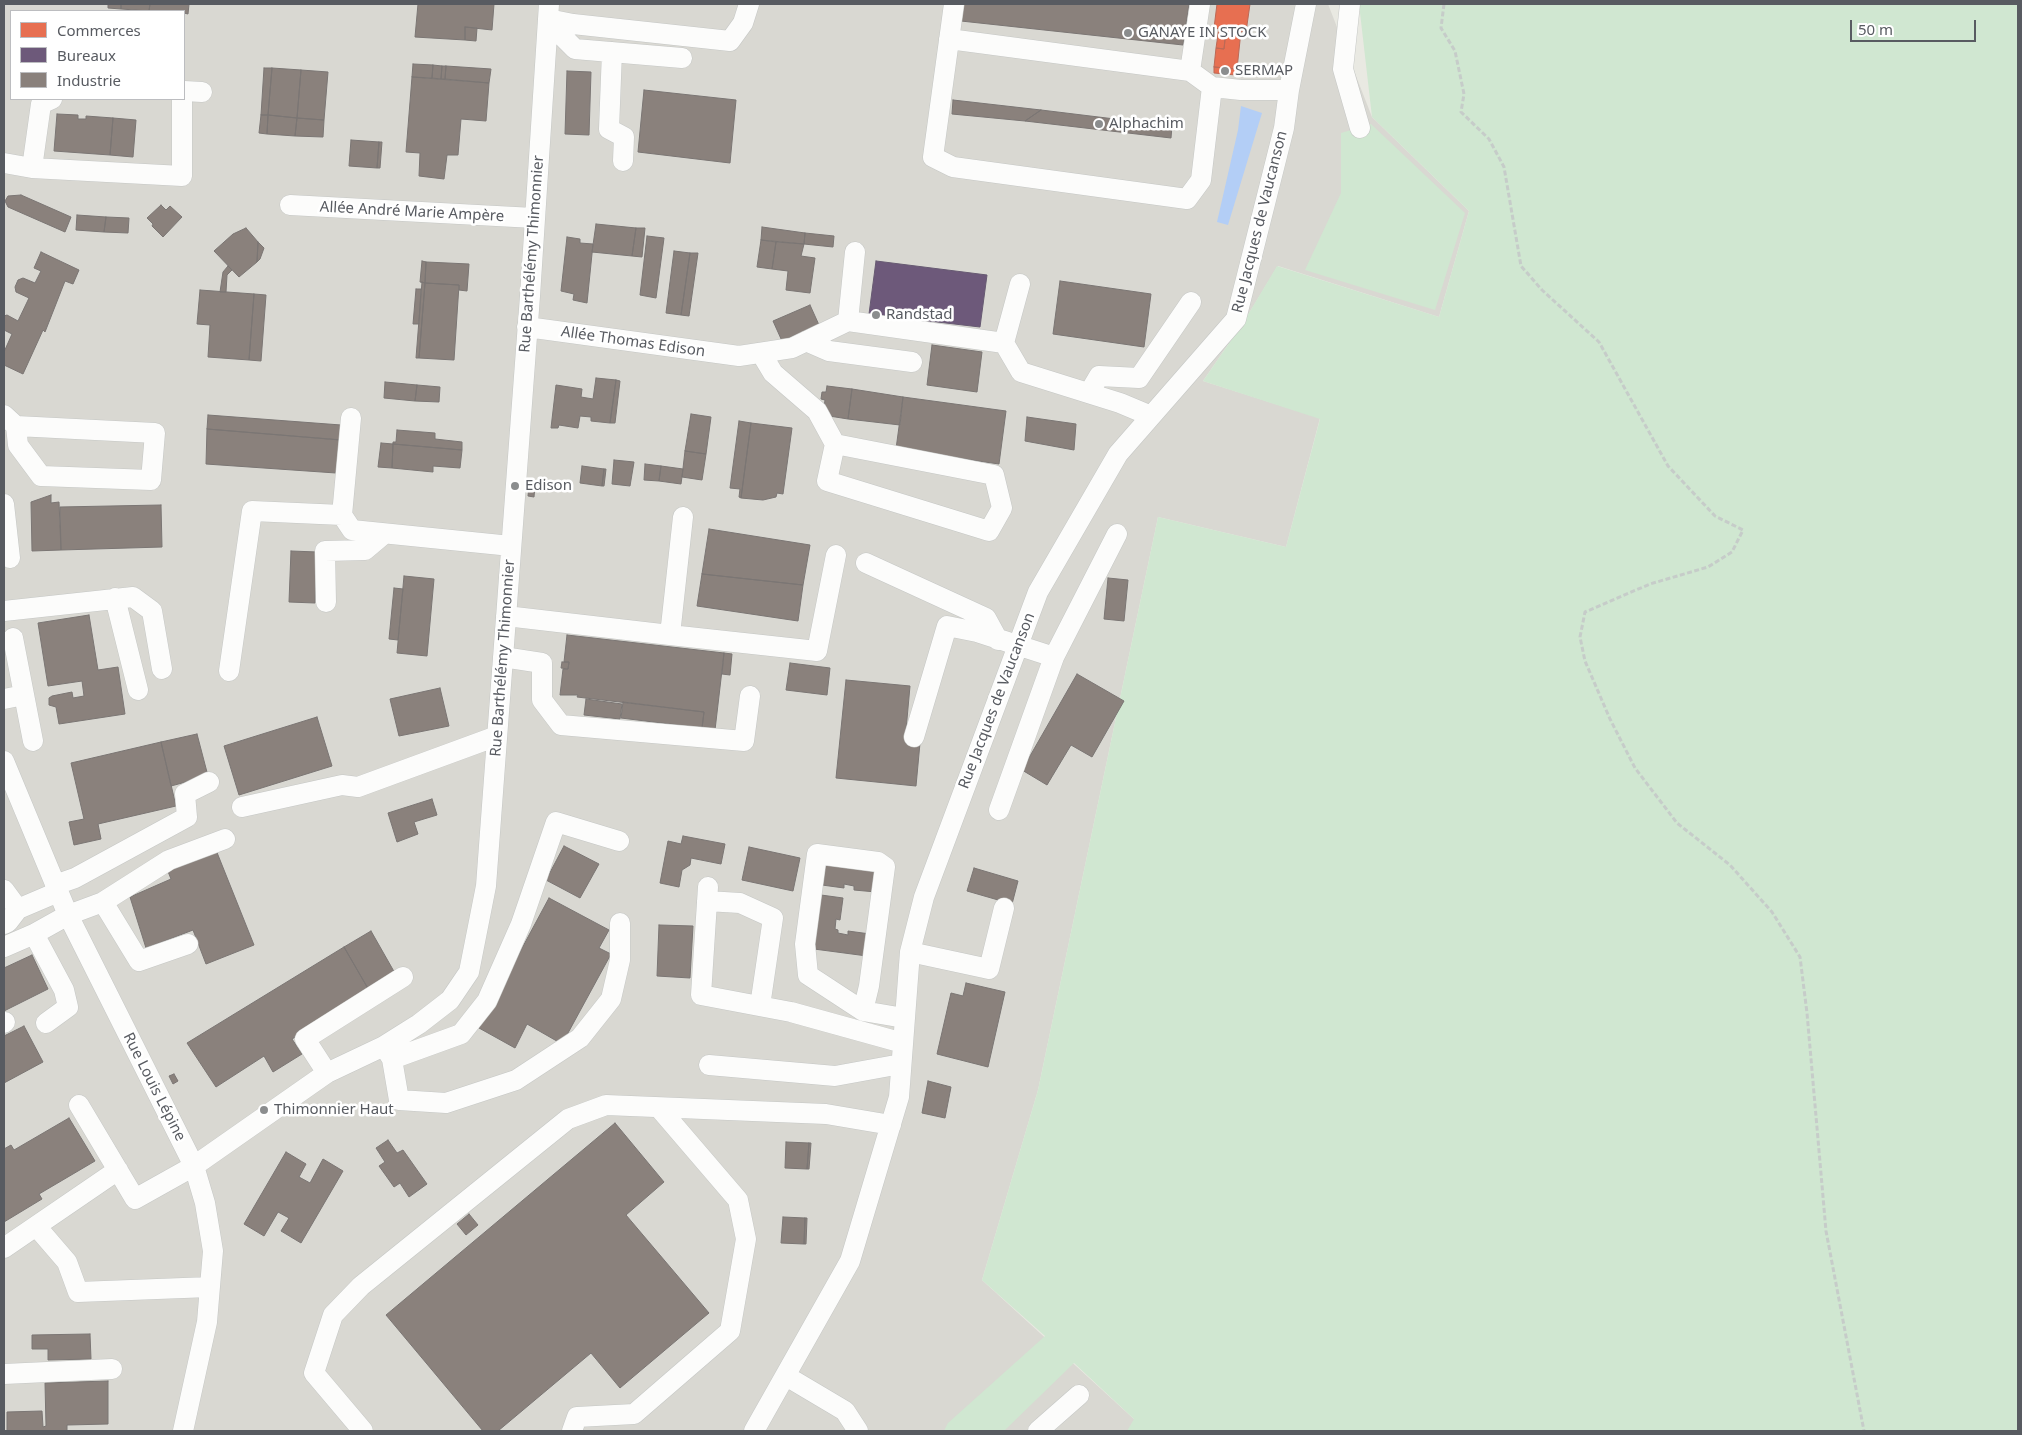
<!DOCTYPE html>
<html>
<head>
<meta charset="utf-8">
<style>
  body { margin:0 }
  #map { position:relative; width:2022px; height:1435px; overflow:hidden; background:#e9e9e2; font-family:"Noto Sans",sans-serif }
  canvas { display:block }
  .frame { position:absolute; inset:0; border:5px solid #585b61; pointer-events:none }
  .legend { position:absolute; left:10px; top:10px; width:175px; height:90px; box-sizing:border-box; background:#fff; border:1px solid #bcbdc0; margin:0; padding:6px 9px; list-style:none; font-size:15px; color:#585b61 }
  .legend li { display:flex; align-items:center; gap:10px; height:25px }
  .legend b { width:25px; border:1px solid #bcbdc0 }
  .scale { position:absolute; left:1850px; top:20px; width:126px; height:22px; box-sizing:border-box; border:2px solid #585b61; border-top:0; padding-left:6px; font-size:15px; line-height:18px; white-space:nowrap; color:#585b61; -webkit-text-stroke:4px #fff; paint-order:stroke }
</style>
</head>
<body>
<div id="map">
<canvas width="2022" height="1435"></canvas>
<div class="frame"></div>
<ul class="legend">
<li><b style="height:14px;background:#e76f51"></b>Commerces</li>
<li><b style="height:14px;background:#6d597a"></b>Bureaux</li>
<li><b style="height:14px;background:#8a817c"></b>Industrie</li>
</ul>
<div class="scale">50 m</div>
</div>
<script>
const g = document.querySelector('canvas').getContext('2d');
g.lineJoin = 'round';
function fillPath(path, color) { g.fillStyle = color; g.fill(path, 'evenodd'); }
const shape = rows => new Path2D(rows.map(r => 'M' + r).join(''));
function stroke(path, color, width, dash) { g.strokeStyle = color; g.lineWidth = width; g.lineCap = dash ? 'butt' : 'round'; g.setLineDash(dash || []); g.stroke(path); }
function drawText(font, color, halo, rows, align = 'center') {
  g.font = font + ' "Noto Sans",sans-serif'; g.lineWidth = 5; g.setLineDash([]); g.textBaseline = 'middle'; g.strokeStyle = halo; g.fillStyle = color; for (const [text, x, y, turn = 0] of rows) {
    g.save(); g.translate(x, y); g.rotate((+turn || 0) * Math.PI / 180); g.textAlign = isNaN(turn) ? turn : align; if (halo) g.strokeText(text, 0, 0); g.fillText(text, 0, 0); g.restore();
  }
}
fillPath(shape([
  [4,4,1328,4,1372,117,1469,211,1439,317,1278,266,1243,323,1203,381,1320,418,1286,547,1158,517,1038,1090,982,1280,1147,1431,4,1431],
  [11,11,184,11,184,99,11,99]
]), '#d9d8d2');
fillPath(shape([
  [1359,4,2018,4,2018,1431,1127,1431,1134,1419,1074,1363,1004,1431,944,1431,948,1423,1045,1336,982,1280,1038,1090,1158,517,1286,547,1320,419,1203,381,1243,323,1277,266,1439,317,1469,211,1372,117],
  [1371,124,1465,213,1435,310,1305,270,1341,193,1341,133]
]), '#d0e7d1');
fillPath(shape([
  [1241,106,1262,113,1228,225,1217,222,1238,130]
]), '#b3cef6');
const shops = shape([
  [1217,4,1250,4,1246,32,1241,31,1237,69,1214,67,1216,48,1224,49,1226,30,1214,28,1217,4],
  [1219,28,1226,30,1224,49,1216,48,1219,28],
  [1214,67,1237,69,1236,75,1214,73,1214,67]
]);
fillPath(shops, '#e76f51');
stroke(shops, '#bc6956', 1);
const offices = shape([
  [876,261,987,275,980,327,869,314,876,261]
]);
fillPath(offices, '#6d597a');
stroke(offices, '#675a72', 1);
const industry = shape([
  [108,4,121,4,121,9,108,8,108,4],
  [121,4,150,4,149,11,121,9,121,4],
  [150,4,189,4,188,14,184,13,184,11,149,11,150,4],
  [418,4,494,4,492,30,465,27,465,40,415,37,418,4],
  [963,4,1189,4,1183,45,961,21,963,4],
  [465,27,477,28,476,41,465,40,465,27],
  [413,64,433,65,432,78,412,77,413,64],
  [433,65,442,66,441,79,432,78,433,65],
  [442,66,446,66,445,79,441,79,442,66],
  [446,66,491,69,489,83,445,79,446,66],
  [264,68,272,68,268,115,261,115,264,68],
  [272,68,301,70,297,118,268,115,272,68],
  [301,70,328,72,324,120,297,118,301,70],
  [567,71,591,72,589,135,565,134,567,71],
  [412,77,489,83,486,121,461,119,458,155,447,155,444,179,419,176,420,153,406,152,412,77],
  [644,90,736,100,730,163,638,152,644,90],
  [953,100,1041,110,1025,121,952,114,953,100],
  [1041,110,1172,126,1171,138,1025,121,1041,110],
  [57,114,78,115,78,119,86,119,86,116,113,118,110,155,54,151,57,114],
  [261,115,268,115,267,134,259,133,261,115],
  [268,115,297,118,295,136,267,134,268,115],
  [113,118,136,120,133,157,110,155,113,118],
  [297,118,324,120,323,137,295,136,297,118],
  [351,140,379,142,377,168,349,166,351,140],
  [379,142,382,142,380,168,377,168,379,142],
  [21,195,71,217,65,232,8,207,5,201,8,196,21,195],
  [161,205,166,210,170,206,182,217,163,237,152,226,153,224,147,218,161,205],
  [77,215,106,217,104,232,76,230,77,215],
  [106,217,129,218,128,233,104,232,106,217],
  [596,224,636,228,632,256,592,252,596,224],
  [762,227,805,233,804,244,761,240,762,227],
  [246,228,258,242,257,262,239,277,214,251,233,234,246,228],
  [636,228,645,228,642,257,632,256,636,228],
  [805,233,834,236,833,247,804,244,805,233],
  [647,236,664,238,656,298,640,295,647,236],
  [567,237,580,239,580,243,593,244,587,303,573,300,574,294,561,291,567,237],
  [761,240,776,242,772,269,757,267,761,240],
  [258,242,264,248,260,259,257,262,258,242],
  [776,242,804,244,801,256,815,258,810,293,786,290,788,271,772,269,776,242],
  [674,251,690,253,681,315,666,313,674,251],
  [41,252,79,270,73,284,65,281,45,332,43,330,23,374,4,365,4,352,12,334,4,330,4,316,7,315,18,321,29,298,16,292,15,287,18,280,23,278,35,283,41,271,34,268,41,252],
  [690,253,698,253,689,316,681,315,690,253],
  [422,261,426,262,425,283,420,282,422,261],
  [426,262,469,264,467,291,459,290,459,285,425,283,426,262],
  [228,266,232,270,227,275,226,292,220,292,223,272,228,266],
  [1060,281,1151,294,1144,347,1053,334,1060,281],
  [422,282,425,283,419,358,416,358,422,282],
  [425,283,459,285,454,360,419,358,425,283],
  [416,289,421,289,419,324,413,324,416,289],
  [200,290,254,294,249,360,208,357,210,325,197,324,200,290],
  [254,294,266,295,261,361,249,360,254,294],
  [810,305,819,325,782,341,773,321,810,305],
  [932,345,982,352,977,392,927,385,932,345],
  [596,378,616,380,610,423,591,421,591,417,580,416,578,428,559,425,558,428,551,428,556,385,582,389,581,397,593,399,596,378],
  [616,380,620,381,615,423,610,423,616,380],
  [385,382,417,385,415,401,384,398,385,382],
  [417,385,440,387,439,402,415,401,417,385],
  [827,386,852,389,848,419,823,415,825,400,821,399,822,392,826,392,827,386],
  [852,389,903,397,900,425,848,419,852,389],
  [903,397,1006,411,999,464,896,449,903,397],
  [691,414,711,417,706,454,685,451,691,414],
  [208,415,341,425,340,440,207,429,208,415],
  [1027,417,1076,424,1074,450,1025,441,1027,417],
  [739,421,751,423,741,498,739,497,740,489,730,488,739,421],
  [751,423,792,428,783,494,777,493,776,497,763,500,741,498,751,423],
  [207,429,342,440,336,473,206,464,207,429],
  [397,430,435,433,435,439,462,442,462,450,393,444,393,442,396,442,397,430],
  [381,443,393,444,392,468,378,467,381,443],
  [393,444,462,450,460,468,433,466,433,472,392,468,393,444],
  [685,451,706,454,702,480,682,477,685,451],
  [614,460,634,462,630,486,612,484,614,460],
  [645,464,661,466,659,481,644,480,645,464],
  [582,466,604,469,602,486,580,483,582,466],
  [661,466,683,469,681,484,659,481,661,466],
  [604,469,606,469,604,486,602,486,604,469],
  [529,486,535,486,534,497,528,496,529,486],
  [51,495,51,503,59,502,61,550,32,551,31,502,51,495],
  [161,505,162,547,61,550,60,507,161,505],
  [709,529,810,545,803,585,702,574,709,529],
  [291,551,317,552,315,603,289,602,291,551],
  [702,574,803,585,798,621,697,606,702,574],
  [404,576,434,579,427,656,397,653,404,576],
  [1108,578,1128,580,1124,621,1104,619,1108,578],
  [394,588,403,589,398,640,389,639,394,588],
  [89,615,98,670,118,667,125,714,59,724,56,707,49,705,49,698,52,696,72,692,73,698,84,696,82,681,48,686,38,623,89,615],
  [567,635,724,653,715,730,702,728,704,712,577,697,578,695,560,695,563,669,568,669,569,662,564,662,567,635],
  [724,653,732,654,730,675,722,674,724,653],
  [562,662,569,662,568,669,561,668,562,662],
  [790,663,830,668,827,695,786,690,790,663],
  [1077,674,1124,701,1092,757,1071,745,1047,785,1022,770,1077,674],
  [846,680,910,686,905,741,920,743,916,786,836,778,846,680],
  [440,688,449,726,399,736,390,699,440,688],
  [586,699,622,704,620,719,584,715,586,699],
  [623,702,704,712,702,728,621,718,623,702],
  [317,717,332,766,239,795,224,746,317,717],
  [197,734,208,776,171,786,161,742,197,734],
  [161,742,176,806,98,824,101,839,74,845,69,822,84,819,71,763,161,742],
  [432,799,437,815,414,822,418,834,397,842,388,813,432,799],
  [683,836,725,844,721,864,691,858,690,865,682,870,679,887,660,883,668,841,681,844,683,836],
  [564,846,599,864,580,898,546,880,564,846],
  [749,847,800,858,793,891,742,880,749,847],
  [216,850,254,945,206,964,193,930,146,948,130,897,171,879,167,869,216,850],
  [825,864,878,871,876,892,854,890,854,886,844,884,844,888,822,885,825,864],
  [974,868,1018,881,1012,904,967,891,974,868],
  [821,895,843,898,840,920,836,919,835,929,838,930,838,933,848,935,848,931,870,934,867,956,814,949,821,895],
  [549,898,609,930,599,948,611,954,562,1044,527,1024,515,1048,479,1028,549,898],
  [659,925,693,926,690,978,657,976,659,925],
  [371,931,396,975,370,992,344,947,371,931],
  [344,947,370,992,292,1039,302,1054,273,1072,264,1056,216,1087,187,1043,344,947],
  [32,955,48,989,4,1011,4,968,32,955],
  [966,983,1005,992,988,1067,937,1054,951,993,963,996,966,983],
  [24,1026,43,1062,4,1083,4,1036,24,1026],
  [174,1074,178,1081,173,1084,169,1076,174,1074],
  [928,1081,951,1087,945,1118,922,1113,928,1081],
  [69,1118,95,1161,39,1194,42,1199,4,1222,4,1149,11,1145,14,1150,69,1118],
  [615,1123,664,1182,626,1215,709,1313,620,1388,591,1353,498,1431,483,1431,386,1315,615,1123],
  [388,1140,397,1153,403,1150,427,1184,409,1197,400,1183,394,1187,379,1166,385,1162,376,1148,388,1140],
  [786,1142,809,1143,807,1169,785,1168,786,1142],
  [809,1143,811,1143,809,1169,807,1169,809,1143],
  [286,1152,306,1164,299,1177,310,1183,323,1159,343,1171,301,1243,281,1231,289,1218,278,1212,264,1236,244,1224,286,1152],
  [469,1214,478,1225,466,1235,457,1224,469,1214],
  [783,1217,805,1218,804,1244,781,1243,783,1217],
  [805,1218,807,1218,806,1244,804,1244,805,1218],
  [90,1334,91,1359,48,1360,48,1349,32,1349,32,1335,90,1334],
  [108,1381,108,1424,67,1425,67,1431,7,1431,7,1412,42,1411,43,1427,46,1426,45,1383,108,1381]
]);
fillPath(industry, '#8a817c');
stroke(industry, '#7b7674', 1);
const minor = shape([
  [954,4,933,157,953,167,1187,199,1201,180,1212,87],
  [1200,4,1190,71,1212,87,1241,90,1289,90],
  [1350,4,1343,69,1360,128],
  [548,19,573,24,730,41,743,23,749,4],
  [557,21,564,38,575,49,682,58],
  [949,39,1190,71],
  [612,52,609,129,624,137,623,161],
  [184,91,202,92],
  [4,163,32,168,41,104,52,99],
  [32,168,182,176,182,99],
  [290,205,534,218],
  [848,321,855,252],
  [527,327,739,356,792,348,848,321,1004,343,1021,372,1120,403,1151,416],
  [806,341,829,351,912,362],
  [1004,343,1020,284],
  [761,353,773,373,817,411,835,444,994,475,1002,508,989,531,827,481,835,444],
  [1089,393,1099,376,1139,378,1191,302],
  [4,415,16,426,155,433,151,480,41,476,18,445,16,426],
  [4,504,10,558],
  [342,515,352,530,511,546],
  [866,563,986,618,998,640],
  [115,598,138,690],
  [326,602,325,551,365,550,384,534],
  [4,611,133,597,152,611,162,669],
  [506,616,670,635,683,517],
  [670,635,817,651,836,555],
  [13,638,33,741],
  [503,657,542,663,542,700,561,725,744,741,750,696],
  [229,671,252,511,342,515,351,418],
  [4,699,24,695],
  [914,737,947,626,977,632,1054,657],
  [4,761,68,915,194,1166,205,1203,213,1251,207,1322,183,1431],
  [242,807,342,785,358,787,497,736],
  [999,810,1054,657,1117,534],
  [55,885,75,878,187,817,185,794,209,782],
  [708,887,701,995,791,1012,903,1043],
  [4,890,18,909],
  [707,901,740,903,773,918,760,1006],
  [103,902,169,860,225,839],
  [4,924,8,922,18,909,58,892],
  [4,947,34,934],
  [910,952,989,969,1004,908],
  [863,1011,808,975,805,944,817,854,878,862,885,867,869,986,863,1011,904,1018],
  [4,1023,5,1022],
  [46,1023,68,1007,64,990,34,934,68,915,103,902,139,961,188,944],
  [384,1046,392,1059,461,1034,487,1001,521,924,556,822,619,841],
  [392,1059,399,1100,446,1103,516,1080,580,1038,611,999,620,960,620,923],
  [709,1065,835,1076,901,1064],
  [327,1073,305,1039,403,977],
  [79,1105,135,1199,194,1166,327,1073,384,1046,419,1024,450,1000,469,972,486,886,530,296,549,4],
  [36,1226,67,1262,78,1292,210,1287],
  [4,1248,118,1170],
  [4,1374,112,1369],
  [786,1376,845,1411,858,1431],
  [363,1431,314,1373,333,1315,361,1286,568,1119,606,1105,826,1114,891,1125],
  [572,1431,577,1417,634,1414,730,1331,746,1239,738,1200,660,1109],
  [754,1431,850,1261,899,1097,910,952,924,897,1038,592,1118,454,1236,319,1284,128,1289,90,1306,4],
  [1038,1431,1079,1395]
]);
stroke(minor, '#c5c7c5', 21);
stroke(shape([
  [1444,4,1441,28,1455,51,1464,94,1461,112,1489,139,1504,167,1521,266,1542,290,1599,342,1668,466,1715,516,1743,530,1732,552,1708,567,1650,584,1585,612,1580,637,1585,661,1610,719,1635,768,1677,823,1730,865,1772,912,1800,957,1807,1013,1826,1231,1864,1431]
]), '#c6ccc9', 3, [5, 2.5]);
stroke(minor, '#fcfcfb', 20);
for (const [x, y, r, color] of [
  [1128,33,5,"#8b8d8e"],
  [1225,71,5,"#8b8d8e"],
  [1099,124,5,"#8b8d8e"],
  [876,315,5,"#8b8d8e"],
  [515,486,5,"#8b8d8e"],
  [264,1110,5,"#8b8d8e"]
]) { const dot = new Path2D(); dot.arc(x, y, r, 0, 2 * Math.PI); g.fillStyle = color; g.fill(dot); stroke(dot, '#fff', 2); }
drawText('15px', '#585b61', '#fff', [
  ["GANAYE IN STOCK",1138,33],
  ["SERMAP",1235,71],
  ["Alphachim",1109,124],
  ["Randstad",886,315],
  ["Edison",525,486],
  ["Thimonnier Haut",274,1110]
], 'left');
drawText('15px', '#585b61', '#fff', [
  ["Allée André Marie Ampère",412,212,3],
  ["Rue Jacques de Vaucanson",1260,222,-76],
  ["Rue Barthélémy Thimonnier",532,254,-86],
  ["Allée Thomas Edison",633,342,8],
  ["Rue Barthélémy Thimonnier",503,658,-86],
  ["Rue Jacques de Vaucanson",997,701,-69],
  ["Rue Louis Lépine",154,1087,63]
]);
</script>
</body>
</html>
